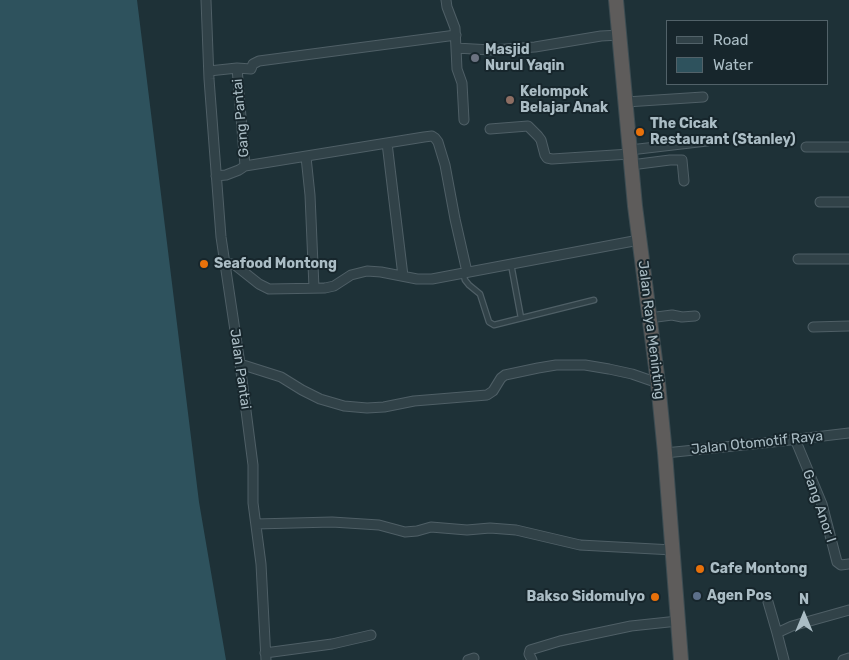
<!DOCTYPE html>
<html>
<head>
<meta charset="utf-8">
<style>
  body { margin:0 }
  #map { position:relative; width:849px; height:660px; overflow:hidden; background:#1e3137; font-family:Rubik,sans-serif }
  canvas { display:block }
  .legend { position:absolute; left:666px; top:20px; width:162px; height:65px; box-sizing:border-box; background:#17262c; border:1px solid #526269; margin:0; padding:6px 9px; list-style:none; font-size:15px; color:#abbdc5 }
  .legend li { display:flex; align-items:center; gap:10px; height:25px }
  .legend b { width:25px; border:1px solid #526269 }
  .north { position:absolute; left:779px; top:590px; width:50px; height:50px; -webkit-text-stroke:4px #17262c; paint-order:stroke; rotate:0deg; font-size:14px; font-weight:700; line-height:20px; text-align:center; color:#abbdc5 }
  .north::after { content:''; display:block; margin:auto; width:18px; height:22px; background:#abbdc5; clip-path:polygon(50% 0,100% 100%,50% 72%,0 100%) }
</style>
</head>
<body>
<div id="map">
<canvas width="849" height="660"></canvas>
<ul class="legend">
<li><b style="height:6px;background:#314248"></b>Road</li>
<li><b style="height:14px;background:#2e525d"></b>Water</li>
</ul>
<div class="north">N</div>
</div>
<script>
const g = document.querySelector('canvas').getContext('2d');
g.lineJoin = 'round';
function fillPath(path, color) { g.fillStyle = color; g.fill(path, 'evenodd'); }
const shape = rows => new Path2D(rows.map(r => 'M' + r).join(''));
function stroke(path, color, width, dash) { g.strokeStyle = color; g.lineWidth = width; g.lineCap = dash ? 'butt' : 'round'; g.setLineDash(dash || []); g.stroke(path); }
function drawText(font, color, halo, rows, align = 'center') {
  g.font = font + ' Rubik,sans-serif'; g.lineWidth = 4; g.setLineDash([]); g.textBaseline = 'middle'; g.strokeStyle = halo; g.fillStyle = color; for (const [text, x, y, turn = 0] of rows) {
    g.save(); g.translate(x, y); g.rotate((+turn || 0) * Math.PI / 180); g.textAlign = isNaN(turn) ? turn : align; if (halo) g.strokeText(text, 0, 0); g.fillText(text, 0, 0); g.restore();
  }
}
fillPath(shape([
  [0,0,137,0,199,502,226,660,0,660]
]), '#2e525d');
const service = shape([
  [511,264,521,318],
  [463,273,465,280,469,285,480,294,489,322,494,325,594,300]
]);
const minor = shape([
  [206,0,209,79,221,237,240,364,253,465,253,503,261,564,266,660],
  [446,0,447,7,455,28,457,69,462,83,464,120],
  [456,48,491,50,535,47,601,36,620,35],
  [209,71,237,68,251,69,253,64,259,61,456,35],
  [626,102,703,97],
  [490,129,528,126,538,136,541,140,545,155,547,158,552,159,630,154],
  [387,143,403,276],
  [806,147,849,147],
  [630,150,707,141],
  [306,157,310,195,314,288],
  [631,165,670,160,682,160,684,181],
  [245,166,424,137,432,136,435,138,438,142,445,165,455,219,467,272],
  [216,176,226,175,239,170,245,166,237,68],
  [820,202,849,202],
  [798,259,849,259],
  [224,264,232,264,235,265,259,284,269,289,325,288,334,286,351,275,367,271,381,272,417,279,432,279,639,240],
  [649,318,672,315,682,317,695,316],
  [813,327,849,326],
  [240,364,281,377,302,390,320,399,344,406,367,408,384,407,414,401,487,395,493,391,501,378,505,375,538,368,556,365,585,365,609,369,632,374,658,383],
  [795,439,822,504,837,562,841,565,849,564],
  [665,453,773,442,849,433],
  [256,524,332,522,379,525,405,532,417,531,431,527,467,530,490,528,516,530,580,545,673,550],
  [768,602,777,633],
  [265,653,332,644,371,635],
  [468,660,474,658],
  [532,660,529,654,530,650,560,641,631,626,678,621],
  [784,660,777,633,792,626,849,610],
  [843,660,849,658]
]);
const trunk = shape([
  [616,0,635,206,658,383,665,453,681,660]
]);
stroke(service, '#4f5f66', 7);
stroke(minor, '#4f5f66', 11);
stroke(trunk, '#3c4c52', 16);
stroke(service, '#314248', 4.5);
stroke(minor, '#314248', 9);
stroke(trunk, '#5e5c5b', 14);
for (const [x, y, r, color] of [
  [475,58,5,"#6b7280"],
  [510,100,5,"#8d6e63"],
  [640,132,5,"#e8710a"],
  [204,264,5,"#e8710a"],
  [700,569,5,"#e8710a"],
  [697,596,5,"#5c6f8a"],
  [655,597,5,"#e8710a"]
]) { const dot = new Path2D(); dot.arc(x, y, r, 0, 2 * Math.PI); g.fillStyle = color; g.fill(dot); stroke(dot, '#17262c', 2); }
drawText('bold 14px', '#abbdc5', '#17262c', [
  ["Masjid",485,50],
  ["Nurul Yaqin",485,66],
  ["Kelompok",520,92],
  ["Belajar Anak",520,108],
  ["The Cicak",650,124],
  ["Restaurant (Stanley)",650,140],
  ["Seafood Montong",214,264],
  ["Cafe Montong",710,569],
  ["Agen Pos",707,596],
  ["Bakso Sidomulyo",645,597,"right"]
], 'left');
drawText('14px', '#abbdc5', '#17262c', [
  ["Gang Pantai",241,118,-95],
  ["Jalan Raya Meninting",651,330,83],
  ["Jalan Pantai",240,369,82],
  ["Jalan Otomotif Raya",757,443,-6],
  ["Gang Anor I",819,506,71]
]);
</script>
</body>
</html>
